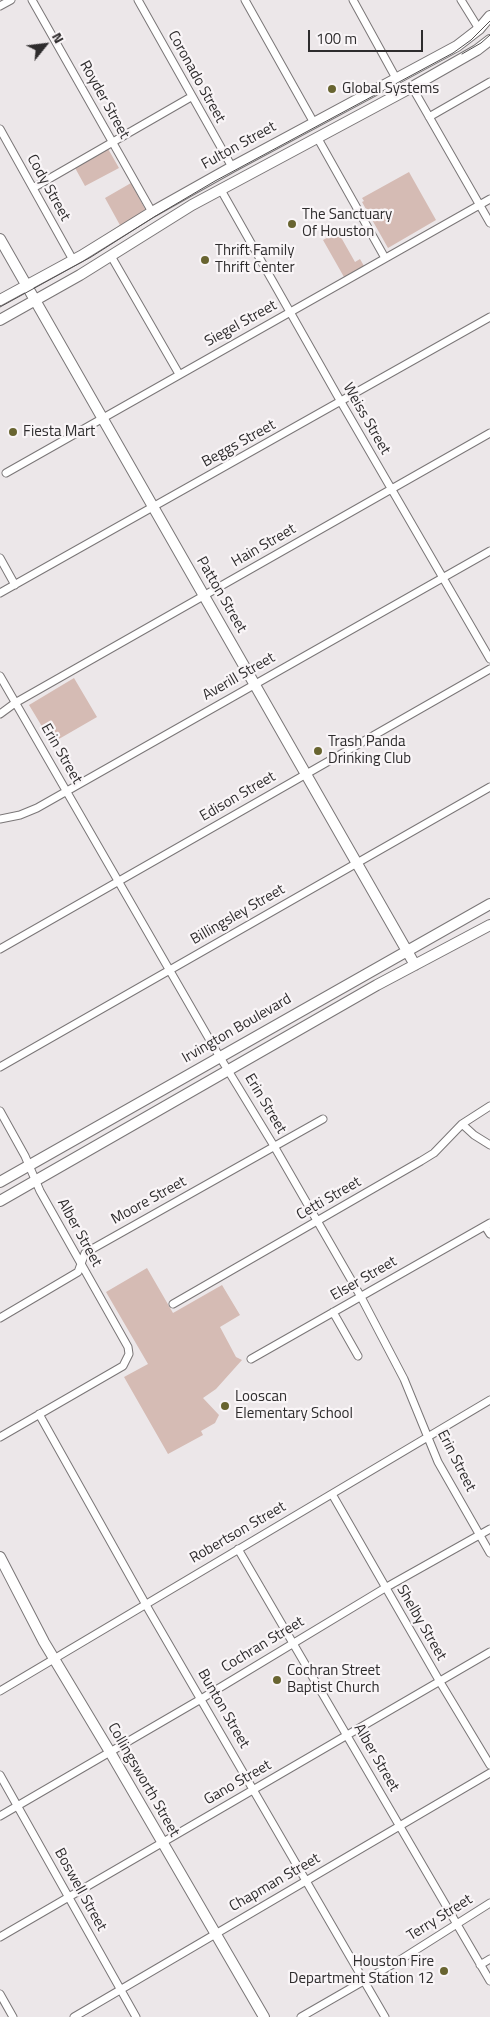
<!DOCTYPE html>
<html>
<head>
<meta charset="utf-8">
<style>
  body { margin:0 }
  #map { position:relative; width:490px; height:2017px; overflow:hidden; background:#ece7e9; font-family:"Titillium Web",sans-serif }
  canvas { display:block }
  .north { position:absolute; left:20px; top:20px; width:50px; height:50px; -webkit-text-stroke:4px #f9f5f7; paint-order:stroke; rotate:61deg; font-size:14px; font-weight:700; line-height:20px; text-align:center; color:#2e2c2d }
  .north::after { content:''; display:block; margin:auto; width:18px; height:22px; background:#2e2c2d; clip-path:polygon(50% 0,100% 100%,50% 72%,0 100%) }
  .scale { position:absolute; left:308px; top:30px; width:115px; height:22px; box-sizing:border-box; border:2px solid #2e2c2d; border-top:0; padding-left:6px; font-size:15px; line-height:18px; white-space:nowrap; color:#2e2c2d; -webkit-text-stroke:4px #f9f5f7; paint-order:stroke }
</style>
</head>
<body>
<div id="map">
<canvas width="490" height="2017"></canvas>
<div class="north">N</div>
<div class="scale">100 m</div>
</div>
<script>
const g = document.querySelector('canvas').getContext('2d');
g.lineJoin = 'round';
function fillPath(path, color) { g.fillStyle = color; g.fill(path, 'evenodd'); }
const shape = rows => new Path2D(rows.map(r => 'M' + r).join(''));
function stroke(path, color, width, dash) { g.strokeStyle = color; g.lineWidth = width; g.lineCap = dash ? 'butt' : 'round'; g.setLineDash(dash || []); g.stroke(path); }
function drawText(font, color, halo, rows, align = 'center') {
  g.font = font + ' "Titillium Web",sans-serif'; g.lineWidth = 4.5; g.setLineDash([]); g.textBaseline = 'middle'; g.strokeStyle = halo; g.fillStyle = color; for (const [text, x, y, turn = 0] of rows) {
    g.save(); g.translate(x, y); g.rotate((+turn || 0) * Math.PI / 180); g.textAlign = isNaN(turn) ? turn : align; if (halo) g.strokeText(text, 0, 0); g.fillText(text, 0, 0); g.restore();
  }
}
fillPath(shape([
  [107,147,119,168,85,186,74,166],
  [409,172,436,220,388,248,362,202,364,201,362,198],
  [131,183,145,209,144,213,121,227,105,198],
  [338,232,355,262,360,259,364,266,344,277,323,240],
  [74,678,97,717,52,743,29,705],
  [147,1268,173,1313,222,1285,240,1315,220,1327,236,1357,242,1360,216,1389,203,1398,219,1415,215,1423,201,1431,203,1435,168,1454,124,1377,148,1364,106,1292]
]), '#d5bbb4');
const street = shape([
  [32,0,152,212],
  [138,0,232,167],
  [245,0,314,123],
  [353,0,397,80],
  [461,0,479,29],
  [0,6,11,0],
  [412,87,490,223],
  [429,117,490,82],
  [0,129,73,260],
  [317,137,385,258],
  [33,188,191,97],
  [221,190,341,402,490,659],
  [111,256,179,374],
  [6,473,490,199],
  [0,558,15,585],
  [0,593,490,317],
  [0,676,215,1049,274,1146,361,1297,404,1379,438,1462,490,1553],
  [0,714,15,703,490,433],
  [0,819,20,815,37,808,490,551],
  [0,949,490,669],
  [0,1067,490,787],
  [0,1111,25,1156,40,1191,128,1347,129,1354,123,1366,0,1437],
  [462,1124,474,1135,490,1145],
  [485,1226,490,1234],
  [173,1304,421,1161,434,1153,462,1124,490,1106],
  [333,1312,358,1356],
  [0,1318,78,1272,85,1253,323,1119],
  [251,1359,490,1223],
  [39,1414,150,1612,385,2017],
  [332,1494,440,1682,490,1765],
  [238,1549,490,1981],
  [0,1691,490,1400],
  [0,1775,136,2017],
  [0,1816,201,1699,385,1588,490,1529],
  [0,1937,490,1652],
  [480,1965,490,1959],
  [0,1994,13,2017],
  [74,2017,490,1773],
  [301,2017,400,1960,490,1903]
]);
const secondary = shape([
  [0,239,415,965],
  [0,300,81,256,152,212,232,167,457,46,479,29,490,16],
  [0,320,80,275,192,205,412,87,477,50,490,40],
  [0,1182,490,904],
  [0,1201,377,985,490,925],
  [0,1557,44,1642,110,1752,264,2017]
]);
stroke(street, '#7a7677', 9);
stroke(secondary, '#7a7677', 12);
stroke(street, '#fff', 7);
stroke(secondary, '#fff', 10);
stroke(shape([
  [462,54,481,43,490,35],
  [0,307,91,257,154,217,215,181,453,53,471,40,490,21]
]), '#524f50', 1);
for (const [x, y, r, color] of [
  [332,89,5,"#686430"],
  [292,224,5,"#686430"],
  [205,260,5,"#686430"],
  [13,432,5,"#686430"],
  [318,751,5,"#686430"],
  [225,1406,5,"#686430"],
  [277,1680,5,"#686430"],
  [444,1971,5,"#686430"]
]) { const dot = new Path2D(); dot.arc(x, y, r, 0, 2 * Math.PI); g.fillStyle = color; g.fill(dot); stroke(dot, '#f9f5f7', 2); }
drawText('15px', '#2e2c2d', '#f9f5f7', [
  ["Coronado Street",196,77,61],
  ["Royder Street",104,100,61],
  ["Fulton Street",239,146,-29],
  ["Cody Street",48,188,61],
  ["Siegel Street",241,324,-29],
  ["Weiss Street",366,419,60],
  ["Beggs Street",239,444,-29],
  ["Hain Street",264,546,-30],
  ["Patton Street",221,595,60],
  ["Averill Street",239,677,-30],
  ["Erin Street",61,754,60],
  ["Edison Street",238,797,-30],
  ["Billingsley Street",238,915,-30],
  ["Irvington Boulevard",237,1029,-30],
  ["Erin Street",265,1104,59],
  ["Cetti Street",329,1199,-30],
  ["Moore Street",149,1201,-29],
  ["Alber Street",79,1233,61],
  ["Elser Street",364,1279,-30],
  ["Erin Street",456,1461,63],
  ["Robertson Street",238,1533,-30],
  ["Shelby Street",421,1623,60],
  ["Cochran Street",263,1645,-31],
  ["Bunton Street",223,1709,60],
  ["Alber Street",376,1758,60],
  ["Collingsworth Street",143,1780,60],
  ["Gano Street",238,1783,-30],
  ["Chapman Street",275,1883,-30],
  ["Boswell Street",80,1890,61],
  ["Terry Street",440,1918,-32]
]);
drawText('15px', '#2e2c2d', '#f9f5f7', [
  ["Global Systems",342,89],
  ["The Sanctuary",302,215],
  ["Of Houston",302,232],
  ["Thrift Family",215,251],
  ["Thrift Center",215,268],
  ["Fiesta Mart",23,432],
  ["Trash Panda",328,742],
  ["Drinking Club",328,759],
  ["Looscan",235,1397],
  ["Elementary School",235,1414],
  ["Cochran Street",287,1671],
  ["Baptist Church",287,1688],
  ["Houston Fire",434,1962,"right"],
  ["Department Station 12",434,1979,"right"]
], 'left');
</script>
</body>
</html>
